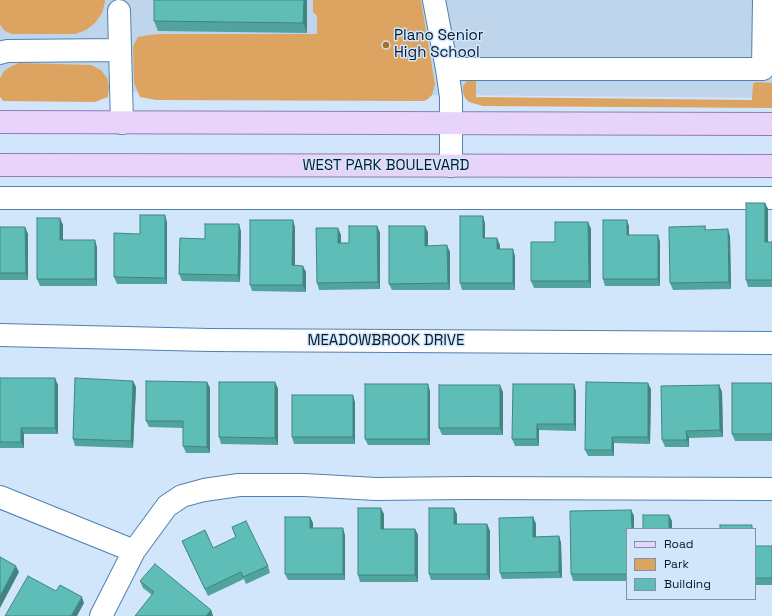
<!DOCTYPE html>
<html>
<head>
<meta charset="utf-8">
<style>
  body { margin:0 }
  #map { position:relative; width:772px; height:616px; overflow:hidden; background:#d1e5fb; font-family:"Space Grotesk",sans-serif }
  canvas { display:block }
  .legend { position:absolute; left:626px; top:528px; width:130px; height:72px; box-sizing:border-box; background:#d1e5fb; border:1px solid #7f93a8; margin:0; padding:5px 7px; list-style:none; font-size:12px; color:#05192c }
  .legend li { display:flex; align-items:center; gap:8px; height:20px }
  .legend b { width:20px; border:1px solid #7f93a8 }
</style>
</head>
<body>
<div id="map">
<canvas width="772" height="616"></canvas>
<ul class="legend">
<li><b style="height:5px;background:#e8d3fa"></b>Road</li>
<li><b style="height:11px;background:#dda361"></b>Park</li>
<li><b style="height:11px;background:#5ebeb7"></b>Building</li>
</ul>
</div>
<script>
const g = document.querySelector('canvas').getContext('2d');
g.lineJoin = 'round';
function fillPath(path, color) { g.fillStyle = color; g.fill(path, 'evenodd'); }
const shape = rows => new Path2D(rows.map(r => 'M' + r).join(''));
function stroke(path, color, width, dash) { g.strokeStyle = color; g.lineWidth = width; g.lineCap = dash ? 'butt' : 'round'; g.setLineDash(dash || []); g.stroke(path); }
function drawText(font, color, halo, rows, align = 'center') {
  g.font = font + ' "Space Grotesk",sans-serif'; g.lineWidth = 3; g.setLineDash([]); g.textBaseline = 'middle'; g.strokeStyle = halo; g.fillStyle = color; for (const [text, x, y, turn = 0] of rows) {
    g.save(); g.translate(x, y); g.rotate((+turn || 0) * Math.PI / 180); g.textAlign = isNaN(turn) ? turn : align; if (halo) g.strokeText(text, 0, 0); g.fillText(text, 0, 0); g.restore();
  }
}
fillPath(shape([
  [0,0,772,0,772,98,0,91]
]), '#bed5ec');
fillPath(shape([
  [0,0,105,0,105,2,102,13,95,23,86,30,75,34,12,34,5,31,0,25],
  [313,0,421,0,435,84,432,95,428,99,424,101,156,100,140,97,134,83,133,46,138,37,149,35,161,34,317,34,317,16,313,12],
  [19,63,91,65,101,70,107,78,109,86,108,97,95,102,3,101,0,97,0,78,4,71,12,66],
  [468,80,474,80,476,82,476,97,752,100,753,84,756,82,772,83,772,108,483,106,469,102,465,98,463,92,463,86]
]), '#dda361');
const minor = shape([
  [434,0,447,69,451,97,451,166],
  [119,11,122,123],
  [0,53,7,51,119,50],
  [447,69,763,69,764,0],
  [0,198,772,198],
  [0,335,209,340,772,343],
  [0,497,134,551],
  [101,616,134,551,167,506,182,496,204,490,239,485,304,485,376,489,465,488,772,489]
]);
const major = shape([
  [0,122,772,124],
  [0,165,772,166]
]);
stroke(minor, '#5081b1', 24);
stroke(major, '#8e7eaf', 24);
stroke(minor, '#fff', 22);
stroke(major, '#e8d3fa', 22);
fillPath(shape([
  [154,0,307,0,307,33,158,31,154,21],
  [765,203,768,209,768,242,772,242,772,287,748,287,746,280],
  [167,222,167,284,117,284,114,277,140,234],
  [588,222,591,229,591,288,534,288,531,281,555,242],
  [485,223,485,238,500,245,500,249,515,256,515,290,462,290,460,283],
  [63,225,63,240,97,247,97,286,40,286,37,279],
  [377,226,380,233,380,289,319,290,317,283,341,235,341,243,349,243],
  [629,226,629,235,658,235,660,242,660,286,605,286,603,279],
  [705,226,706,230,730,236,731,289,673,290,670,283],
  [0,227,25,227,28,234,28,280,0,280],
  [295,227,295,265,306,272,306,292,252,291,250,285],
  [241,231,240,282,182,281,179,274,205,239],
  [428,232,428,246,450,252,450,290,392,290,389,284],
  [0,378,58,385,58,434,24,434,24,448,0,448],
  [133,381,136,387,133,448,75,446,73,439],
  [207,382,210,388,210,453,186,453,183,446,183,428,149,427,146,421],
  [275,382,278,389,278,445,221,444,219,437],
  [772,383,772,441,735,441,732,434],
  [719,385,722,392,723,437,689,438,689,447,665,447,662,440],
  [651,389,650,444,614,443,614,456,588,456,585,450],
  [430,391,430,445,368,445,365,439],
  [576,391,576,431,539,430,539,446,515,446,512,439],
  [503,392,503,435,442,435,439,428],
  [355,402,355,444,294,444,292,437],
  [631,510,634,516,627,529,627,581,573,581,571,574],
  [384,514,384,529,415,529,418,535,418,582,360,582,358,575],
  [457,514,457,524,487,524,490,531,490,580,431,580,429,574],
  [310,517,313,523,313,528,345,535,345,580,288,580,285,574],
  [533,517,536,524,536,537,559,536,561,543,562,578,502,579,500,573],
  [232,527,268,566,270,573,246,584,244,579,208,596,185,548,182,541,213,548,236,538],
  [755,546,772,546,772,585,755,585],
  [140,581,211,610,213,616,135,616,152,595,143,588]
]), '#51a39d');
fillPath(shape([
  [304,0,307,0,307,33,303,23],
  [765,203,768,209,768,248,765,242],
  [165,215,167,222,167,284,165,278],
  [483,216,485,223,485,245,483,238],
  [60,218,63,225,63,247,60,240],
  [293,220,295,227,295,272,292,265],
  [627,220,629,226,629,241,627,235],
  [588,222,591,229,591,288,589,281],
  [239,224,241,231,240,282,238,275],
  [377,226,380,233,380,289,378,282],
  [425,226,428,232,428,252,425,246],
  [25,227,28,234,28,280,26,273],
  [338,228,341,235,341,250,338,243],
  [728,229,730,236,731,289,729,282],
  [658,235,660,242,660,286,658,279],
  [497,238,500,245,500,256,497,249],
  [95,240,97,247,97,286,95,279],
  [447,245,450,252,450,290,448,283],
  [513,249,515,256,515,290,513,283],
  [303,266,306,272,306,292,303,285],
  [55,378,58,385,58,434,55,428],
  [133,381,136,387,133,448,131,441],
  [207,382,210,388,210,453,207,447],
  [275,382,278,389,278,445,275,438],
  [648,383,651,389,650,444,648,437],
  [428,384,430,391,430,445,428,439],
  [574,384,576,391,576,431,574,424],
  [500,385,503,392,503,435,500,428],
  [719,385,722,392,723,437,720,430],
  [353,395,355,402,355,444,353,437],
  [537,424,539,430,539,446,537,439],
  [21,428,24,434,24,448,21,442],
  [686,431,689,438,689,447,687,440],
  [612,437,614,443,614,456,612,450],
  [381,508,384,514,384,535,381,529],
  [454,508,457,514,457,531,454,524],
  [631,510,634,516,634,529,632,529],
  [669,515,672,521,672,529,669,529],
  [310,517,313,523,313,535,310,528],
  [533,517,536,524,536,544,533,537],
  [487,524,490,531,490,580,487,574],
  [343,528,345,535,345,580,343,574],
  [415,529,418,535,418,582,415,575],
  [559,536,561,543,562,578,559,572],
  [16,566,19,572,0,608,0,596],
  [82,597,84,603,77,616,71,616],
  [211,610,213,616,206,616]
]), '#428580');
const building = shape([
  [154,0,304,0,303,23,154,21,154,0],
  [746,203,765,203,765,242,772,242,772,280,746,280,746,203],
  [140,215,165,215,165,278,114,277,114,233,140,234,140,215],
  [460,216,483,216,483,238,497,238,497,249,513,249,513,283,460,283,460,216],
  [37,218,60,218,60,240,95,240,95,279,37,279,37,218],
  [250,220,293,220,292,265,303,266,303,285,250,285,250,220],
  [603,220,627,220,627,235,658,235,658,279,603,279,603,220],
  [555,222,588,222,589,281,531,281,531,242,555,242,555,222],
  [205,224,239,224,238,275,179,274,180,238,205,239,205,224],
  [349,226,377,226,378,282,317,283,316,228,338,228,338,243,349,243,349,226],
  [389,226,425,226,425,246,447,245,448,283,389,284,389,226],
  [705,226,705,230,728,229,729,282,670,283,669,227,705,226],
  [0,227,25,227,26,273,0,273,0,227],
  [0,378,55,378,55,428,21,428,21,442,0,442,0,378],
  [75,378,133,381,131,441,73,439,75,378],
  [146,381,207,382,207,447,183,446,183,421,146,421,146,381],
  [219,382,275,382,275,438,219,437,219,382],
  [586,382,648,383,648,437,612,437,612,450,585,450,586,382],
  [732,383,772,383,772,434,732,434,732,383],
  [365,384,428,384,428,439,365,439,365,384],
  [513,384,574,384,574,424,537,424,537,439,512,439,513,384],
  [439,385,500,385,500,428,439,428,439,385],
  [719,385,720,430,686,431,687,440,662,440,661,386,719,385],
  [292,395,353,395,353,437,292,437,292,395],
  [358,508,381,508,381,529,415,529,415,575,358,575,358,508],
  [429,508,454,508,454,524,487,524,487,574,429,574,429,508],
  [631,510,632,529,627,529,627,574,571,574,570,511,631,510],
  [643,515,669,515,669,529,643,529,643,515],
  [285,517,310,517,310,528,343,528,343,574,285,574,285,517],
  [533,517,533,537,559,536,559,572,500,573,499,518,533,517],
  [246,521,268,566,243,577,241,572,205,589,182,541,205,530,213,548,236,537,232,527,246,521],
  [720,525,752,525,752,529,720,529,720,525],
  [755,546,772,546,772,578,755,578,755,546],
  [0,557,16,566,0,596,0,557],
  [155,564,211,610,206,616,135,616,154,592,140,581,155,564],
  [28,576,56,591,60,585,82,597,71,616,5,616,28,576]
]);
fillPath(building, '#5ebeb7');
stroke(building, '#428580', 1);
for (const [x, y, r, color] of [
  [386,45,4,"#a6702b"]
]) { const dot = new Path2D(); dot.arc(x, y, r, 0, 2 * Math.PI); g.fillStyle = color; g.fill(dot); stroke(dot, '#d1e5fb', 1.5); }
drawText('15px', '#05192c', '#d1e5fb', [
  ["Plano Senior",394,36],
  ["High School",394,53]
], 'left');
drawText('15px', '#05192c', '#d1e5fb', [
  ["WEST PARK BOULEVARD",386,166],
  ["MEADOWBROOK DRIVE",386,341]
]);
</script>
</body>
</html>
